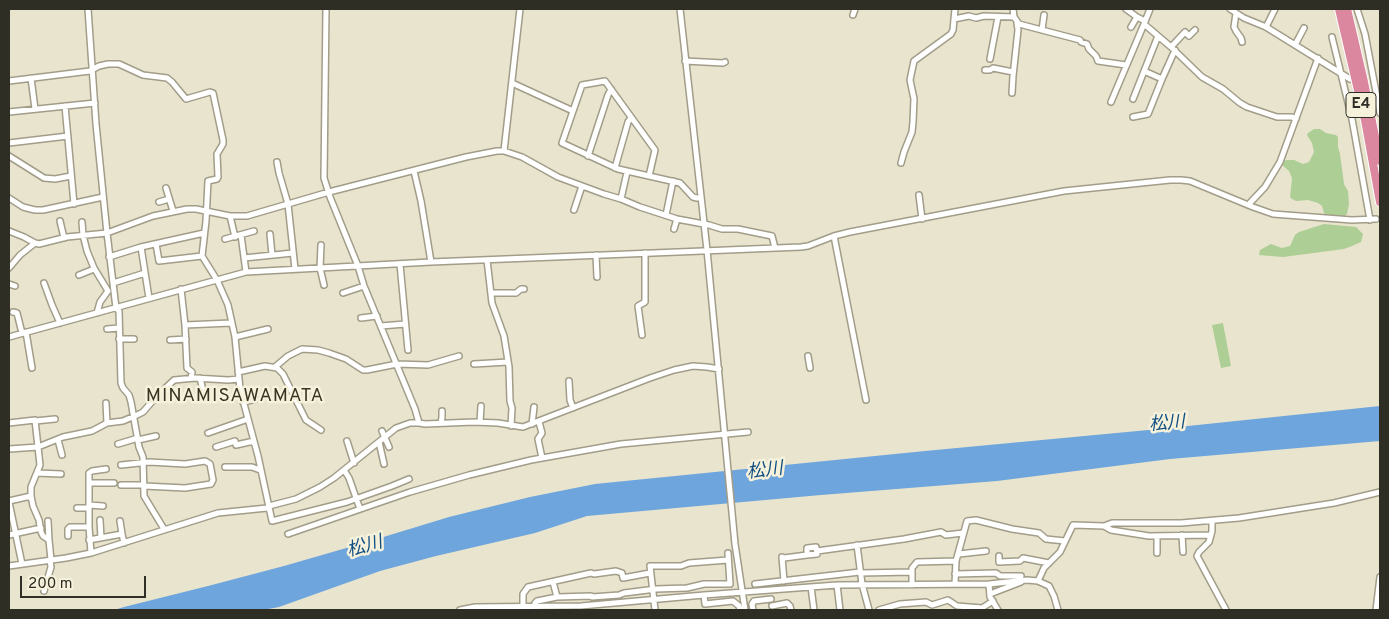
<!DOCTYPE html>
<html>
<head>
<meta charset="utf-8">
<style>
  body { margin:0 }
  #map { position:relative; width:1389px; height:619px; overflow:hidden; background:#e9e4ce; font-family:Overpass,sans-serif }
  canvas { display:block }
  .frame { position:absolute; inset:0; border:10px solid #2f2e25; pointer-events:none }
  .scale { position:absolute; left:20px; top:576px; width:126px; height:22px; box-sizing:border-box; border:2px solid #2f2e25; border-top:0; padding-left:6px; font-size:15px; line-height:18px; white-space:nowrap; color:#2f2e25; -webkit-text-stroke:4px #f6f1db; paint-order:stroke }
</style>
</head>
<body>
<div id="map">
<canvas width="1389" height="619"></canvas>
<div class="frame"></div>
<div class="scale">200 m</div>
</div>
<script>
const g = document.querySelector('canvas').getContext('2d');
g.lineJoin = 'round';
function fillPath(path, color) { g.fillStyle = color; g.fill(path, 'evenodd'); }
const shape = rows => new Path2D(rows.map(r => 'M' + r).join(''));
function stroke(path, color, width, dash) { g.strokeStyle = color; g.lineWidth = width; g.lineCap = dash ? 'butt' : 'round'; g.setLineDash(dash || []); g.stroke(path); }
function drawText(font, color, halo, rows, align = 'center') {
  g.font = font + ' Overpass,"Noto Sans JP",sans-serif'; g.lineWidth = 5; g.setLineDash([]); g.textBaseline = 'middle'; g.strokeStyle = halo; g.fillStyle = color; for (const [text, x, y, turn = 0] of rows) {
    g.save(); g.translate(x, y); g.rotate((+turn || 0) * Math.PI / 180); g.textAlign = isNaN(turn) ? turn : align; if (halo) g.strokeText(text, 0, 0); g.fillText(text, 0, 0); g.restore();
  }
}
fillPath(shape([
  [1314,129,1320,129,1326,133,1336,135,1338,137,1338,147,1340,154,1344,184,1348,191,1349,204,1347,214,1343,217,1338,218,1325,216,1322,206,1318,203,1308,200,1296,201,1292,199,1290,197,1292,178,1289,171,1282,165,1283,162,1286,160,1294,160,1303,164,1309,162,1314,152,1312,143,1307,135,1308,133],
  [1324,224,1356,227,1363,234,1361,242,1352,246,1344,249,1283,257,1259,255,1260,250,1271,244,1282,248,1290,246,1295,235,1299,232],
  [1223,323,1231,366,1221,368,1212,325]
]), '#adce95');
fillPath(shape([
  [1380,406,1380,441,1170,459,997,481,821,495,587,516,535,533,436,556,380,571,279,607,263,610,114,610,124,607,208,586,284,566,367,542,449,517,530,497,595,484,925,451,1159,429]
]), '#6da5dc');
const minor = shape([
  [88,9,96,124,107,233,116,308,119,311,121,383,123,388,129,395,131,402,139,447,143,457,144,496,164,529],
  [326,9,324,178,330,197,358,266,364,286,415,409,419,423,425,424,474,422,498,423,523,427,650,378,674,370,693,366,707,367,719,369],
  [680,9,707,250,735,544,745,610],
  [1013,9,1014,17,1019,24,1080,40,1081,42,1087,44,1089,49,1096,56,1098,61,1126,65],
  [1126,9,1137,17,1145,21],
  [1150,9,1144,24,1171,47,1202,77,1223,89,1240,103,1247,107,1277,117,1292,117,1296,119],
  [1230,9,1244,18,1266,27,1350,79],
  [1357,9,1365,34,1380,113],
  [1236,13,1234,27,1236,31,1241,38,1242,42],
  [853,15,855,9],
  [954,19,969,16,976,18,984,16,1014,17],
  [1131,27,1137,17],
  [1266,27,1275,9],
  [1042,30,1044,15],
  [1332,37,1352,119,1370,220],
  [1295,45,1304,28],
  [1171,47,1185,32,1189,36,1195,30],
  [990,59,998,17],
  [685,61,723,63,725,62],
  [985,70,990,70,993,68,1013,72],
  [1144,71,1162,79],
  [31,78,35,109],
  [9,81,90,71,99,66,108,64,119,64,143,75,167,78,172,82,186,99,210,92,213,93,223,140,223,144,217,154,218,177,217,179,208,181,206,221,202,256,217,280,228,305,235,337,240,389,258,456,272,521,347,502,392,486,409,479],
  [512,83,573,111],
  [1012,93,1013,76,1018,30,1017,23],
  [1133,99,1158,36],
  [1111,102,1144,24],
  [65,106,74,204],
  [9,112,95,103],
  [1133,117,1148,114,1162,79,1175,50],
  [9,143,68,136],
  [504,151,520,9],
  [9,156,44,178,55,179,71,176],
  [588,156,608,95,611,89],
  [277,162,279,173,288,204,295,269],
  [901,163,904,152,912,132,913,122,914,99,910,80,914,61,951,34,953,30,955,9],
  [615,168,628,122,631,118],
  [414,171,421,201,431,262],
  [649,176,655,150,605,81,582,85,562,143,618,169,680,183,693,197,697,198,701,198],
  [166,188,173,211],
  [919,195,922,219],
  [9,198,23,207,35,210,43,210,103,197],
  [621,199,627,172],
  [159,202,169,199],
  [1248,205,1265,187,1280,162,1318,58],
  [574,210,582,186],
  [666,215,673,181],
  [230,216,235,237],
  [60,221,64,238],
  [82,222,83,235,87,251,94,268,108,291,100,302,97,313],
  [674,229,677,219],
  [9,231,24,237,35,243,39,244,67,237,107,233,153,216,187,209,196,209,230,216,247,216,329,192,466,157,497,151,504,151,522,157,558,177,604,194,621,199,640,207,677,219,709,225,722,229,738,229,772,236,775,248],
  [270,234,272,255],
  [241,235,246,272],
  [834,236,866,400],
  [225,239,254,231],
  [156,244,159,261,202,256],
  [321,245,320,268,324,285],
  [141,247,149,298],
  [596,255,597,277],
  [109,257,141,247,204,233],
  [244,258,293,253],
  [487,260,492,303,504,336,509,367,510,401,512,408,511,426],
  [400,264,408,350],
  [9,268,20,255,35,243],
  [79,275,94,269],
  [44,283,52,305,60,323],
  [113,283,145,273],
  [9,284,15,286],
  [181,289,185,325,187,368,192,372,191,378],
  [343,293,364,286],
  [491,293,516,293,521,289,524,289],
  [13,312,17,313,22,333],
  [361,318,377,316],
  [185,325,231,323],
  [381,326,405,324],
  [107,329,119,328],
  [26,332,32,368],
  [642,335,638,306,645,302,645,253],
  [9,337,246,272,431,262,801,247,808,246,834,236,850,232,1064,191,1170,180,1181,180,1190,181,1253,207,1273,214,1352,220,1376,219],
  [235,337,268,329],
  [119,339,134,339],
  [170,340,186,339],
  [808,356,810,368],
  [474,364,508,362],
  [275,367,288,356,302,349,318,350,329,353,346,359,363,370,367,370,397,364,428,365,459,356],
  [238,372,265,366,277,368,283,374,306,420,321,430],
  [200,378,205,399],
  [569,381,570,400,573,408],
  [243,402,256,399],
  [106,403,107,423],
  [35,421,55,419],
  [480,422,481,406],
  [539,422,542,433,538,439,542,458],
  [9,423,35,420,40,465,31,487,31,496,33,506,39,520,41,532,43,536,49,540,51,560],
  [441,423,442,417,442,411],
  [532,424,534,407],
  [382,431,389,447],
  [208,433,248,419],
  [58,440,62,455],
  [138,440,156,436],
  [347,441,354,463],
  [379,442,384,464],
  [118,444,138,438],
  [216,447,235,441,236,445,254,441],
  [9,449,38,447,63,437,92,431,107,423,123,421,137,415,143,412,156,397,174,380,195,378,228,380,239,379],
  [121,465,149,462,185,464,205,461,210,464,213,480,211,484,185,488,144,486],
  [225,467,252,467,260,470],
  [344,470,349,478,360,509],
  [37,473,61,474],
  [89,483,114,483],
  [121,485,144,485],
  [9,501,31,496],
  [9,502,22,564],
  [89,505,103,506],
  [77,508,89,508],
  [100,520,101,538],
  [48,521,49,540],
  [120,521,122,534],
  [1212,521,1212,531,1209,542,1199,552,1197,556,1226,610],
  [1104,526,1112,523,1181,523,1239,518,1334,503,1380,492],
  [288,534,410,492,469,475,531,460,621,444,748,432],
  [9,535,41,528],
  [1182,535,1183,552],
  [68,536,68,529,70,527,89,527],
  [89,540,122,534,124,543],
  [857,545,862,584,869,610],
  [817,551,904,539,941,532,946,535,963,533],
  [91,553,89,527,89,473,92,471,106,469],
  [1157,553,1157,536],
  [959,554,986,551],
  [999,556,999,562,1020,561,1023,558,1049,563],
  [9,566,66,558,91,553,218,513,267,508,269,506,296,499,320,487,334,478,396,428,410,423,419,423],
  [860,573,912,572],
  [955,574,996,573,1000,576,1021,576],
  [784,581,782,557,784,558,807,555,817,554,816,547,807,548,807,555],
  [1038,581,1044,568,1060,552,1073,525,1104,526,1111,530,1149,536,1211,535],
  [553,582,557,597],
  [755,584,860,572],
  [955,584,956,561,967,521,976,520,1012,529,1039,533,1046,539,1065,541],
  [989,584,990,597,998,610],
  [837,585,840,610],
  [912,585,912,568,917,562,956,561],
  [811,587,814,610],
  [44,591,51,567,50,560],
  [990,594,1021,582],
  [704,595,837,585,989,584,1027,580,1038,581,1049,586,1054,596,1058,610],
  [592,597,619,595,624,593,656,589,687,588,704,584,730,584,728,553],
  [535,606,535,603,537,601,557,597,591,596,593,597],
  [772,606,787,603,790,606,791,610],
  [523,607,523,594,528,587,591,573,594,574,616,571,622,573,623,578,650,573],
  [460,610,475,607,581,606,704,595,705,604,733,601,739,606,740,610],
  [655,610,650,566,681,566,689,563,728,560],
  [753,610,752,604,754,601,771,599],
  [879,610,900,604,926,602,932,605,948,600,957,606,982,608,993,601],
  [1376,610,1380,577]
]);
const highway = shape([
  [1339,9,1365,120,1380,202],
  [1347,9,1364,82,1380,161]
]);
stroke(minor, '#a29d89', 8);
stroke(highway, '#fff', 10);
stroke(minor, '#fff', 5);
stroke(highway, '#db879f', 8);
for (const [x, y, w] of [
  [1361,105,30]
]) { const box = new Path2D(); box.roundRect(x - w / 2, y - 12.5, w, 25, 4); g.fillStyle = '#f6f1db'; g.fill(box); stroke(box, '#2f2e25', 1); }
drawText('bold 15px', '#2f2e25', null, [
  ["E4",1361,105]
]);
drawText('italic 18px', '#114f82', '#f6f1db', [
  ["松川",1167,425,-5],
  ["松川",765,472,-7],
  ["松川",365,548,-16]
]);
g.letterSpacing = '1px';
drawText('19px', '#383423', '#f6f1db', [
  ["MINAMISAWAMATA",235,397]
]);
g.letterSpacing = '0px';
</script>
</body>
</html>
